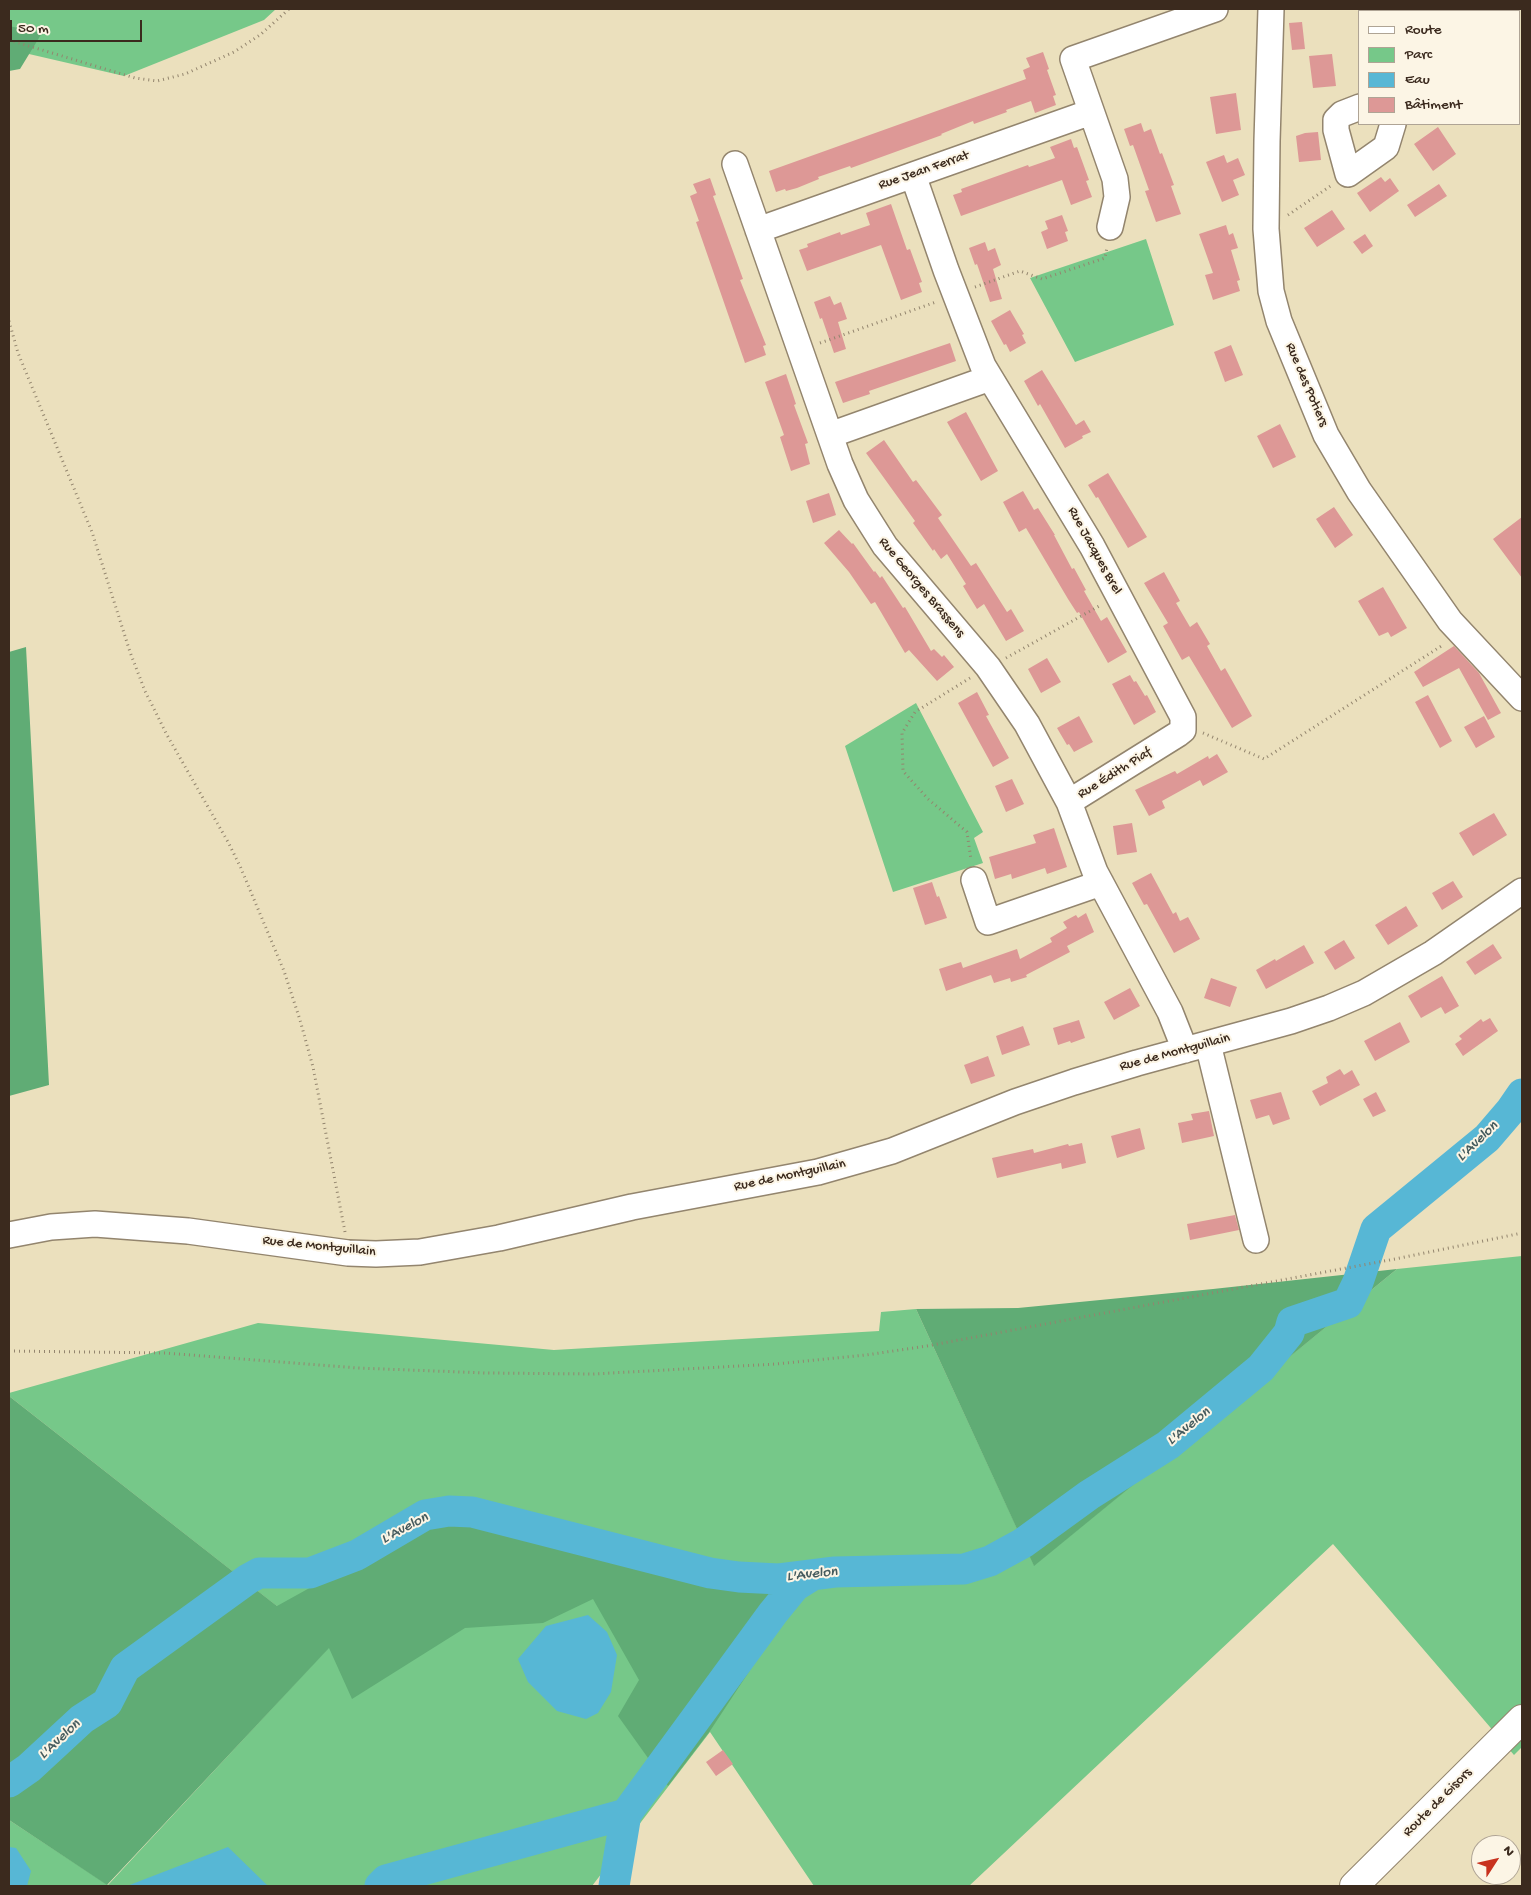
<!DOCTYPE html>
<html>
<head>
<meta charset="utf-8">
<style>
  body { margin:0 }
  #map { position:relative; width:1531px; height:1895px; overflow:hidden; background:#ebe0bd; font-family:"Gochi Hand",sans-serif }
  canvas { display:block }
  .frame { position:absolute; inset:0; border:10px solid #3b2a1e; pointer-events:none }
  .legend { position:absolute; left:1358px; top:10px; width:162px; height:115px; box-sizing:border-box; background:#fcf5e5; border:1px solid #afa495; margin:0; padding:6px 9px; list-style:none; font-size:15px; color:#3b2a1e }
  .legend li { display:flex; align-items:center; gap:10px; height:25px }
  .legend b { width:25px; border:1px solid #afa495 }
  .north { position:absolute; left:1471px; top:1835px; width:50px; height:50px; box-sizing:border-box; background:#fcf5e5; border:1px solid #afa495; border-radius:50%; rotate:55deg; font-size:14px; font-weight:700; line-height:20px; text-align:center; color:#3b2a1e }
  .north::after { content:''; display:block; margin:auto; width:18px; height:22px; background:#c8321e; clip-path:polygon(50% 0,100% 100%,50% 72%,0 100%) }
  .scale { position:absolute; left:10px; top:20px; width:132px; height:22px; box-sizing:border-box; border:2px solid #3b2a1e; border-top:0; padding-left:6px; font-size:15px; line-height:18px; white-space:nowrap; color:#3b2a1e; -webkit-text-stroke:4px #fcf5e5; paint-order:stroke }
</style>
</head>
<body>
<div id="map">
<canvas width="1531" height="1895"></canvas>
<div class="frame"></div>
<ul class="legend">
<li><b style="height:6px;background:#fff"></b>Route</li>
<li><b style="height:14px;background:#76c889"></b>Parc</li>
<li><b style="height:14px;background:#57b7d5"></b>Eau</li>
<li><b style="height:14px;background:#dd9896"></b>Bâtiment</li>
</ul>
<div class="north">N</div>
<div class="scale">50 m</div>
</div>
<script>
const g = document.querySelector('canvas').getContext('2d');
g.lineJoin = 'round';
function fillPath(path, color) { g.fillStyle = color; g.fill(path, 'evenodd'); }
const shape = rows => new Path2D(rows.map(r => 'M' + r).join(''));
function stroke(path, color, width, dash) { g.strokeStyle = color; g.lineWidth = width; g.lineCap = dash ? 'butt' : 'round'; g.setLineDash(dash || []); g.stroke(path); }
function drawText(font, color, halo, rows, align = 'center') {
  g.font = font + ' "Gochi Hand",sans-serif'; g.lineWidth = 4; g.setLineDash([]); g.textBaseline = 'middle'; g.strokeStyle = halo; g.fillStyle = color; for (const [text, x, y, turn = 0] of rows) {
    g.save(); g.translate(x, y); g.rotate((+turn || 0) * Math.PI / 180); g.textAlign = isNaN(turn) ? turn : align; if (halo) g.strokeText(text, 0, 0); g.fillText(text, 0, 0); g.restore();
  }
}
fillPath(shape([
  [9,9,276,9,264,20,124,76,16,51,9,52],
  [1146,239,1174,325,1075,362,1030,278],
  [916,703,983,832,974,838,983,863,893,892,845,746],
  [1522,1256,1522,1747,1514,1755,1333,1544,969,1886,814,1886,710,1732,592,1886,9,1886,9,1820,108,1885,329,1647,9,1396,9,1393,258,1323,554,1350,879,1331,881,1312,916,1309,1034,1565,1397,1269]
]), '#76c889');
fillPath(shape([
  [9,26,42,33,20,69,9,71],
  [26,647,49,1085,9,1096,9,652],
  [1397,1269,1034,1566,916,1309,1018,1308,1213,1289],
  [9,1396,277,1606,463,1503,623,1546,798,1597,710,1731,668,1786,618,1716,639,1680,593,1599,543,1623,465,1628,352,1699,329,1648,107,1885,9,1820]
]), '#60ac75');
fillPath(shape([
  [588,1615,607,1632,617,1655,611,1692,598,1713,586,1719,557,1711,528,1682,518,1659,546,1626],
  [9,1847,16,1848,31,1871,27,1886,9,1886],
  [228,1847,268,1886,127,1886]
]), '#57b7d5');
stroke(shape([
  [9,1782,29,1768,82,1719,107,1703,125,1668,248,1579,259,1573,310,1573,357,1555,425,1515,449,1511,472,1512,710,1573,739,1577,779,1579,835,1572,964,1569,990,1561,1023,1543,1089,1495,1168,1445,1261,1368,1289,1333,1292,1322,1348,1303,1358,1282,1376,1229,1487,1138,1511,1110,1522,1094],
  [380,1886,386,1880,626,1814,773,1613,795,1586,811,1576],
  [614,1886,626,1814]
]), '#57b7d5', 31);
fillPath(shape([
  [1302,22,1305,49,1292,50,1289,23],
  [1043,52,1049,69,1047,70,1056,95,1053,96,1056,105,1035,113,1031,101,1006,110,1007,112,974,124,973,121,941,134,942,135,851,168,850,166,818,177,819,179,797,188,786,191,785,189,776,192,769,171,1026,79,1023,70,1030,67,1026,58],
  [1332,54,1336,86,1313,88,1309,56],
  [1236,93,1241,130,1216,134,1210,97],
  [1141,123,1144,132,1151,129,1160,154,1162,153,1174,185,1171,186,1181,214,1156,222,1145,191,1149,190,1133,145,1130,146,1124,129],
  [1438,127,1456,154,1433,171,1414,144],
  [1318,132,1321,160,1299,162,1296,136,1305,133],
  [1071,139,1074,148,1077,147,1089,180,1086,181,1092,197,1071,205,1062,180,961,216,953,195,962,192,961,189,975,184,1028,165,1029,167,1055,158,1050,147],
  [1224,155,1227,163,1238,158,1245,175,1233,180,1239,195,1222,202,1206,162],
  [1381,177,1385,182,1390,178,1399,191,1370,212,1357,193],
  [710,178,716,195,713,196,743,279,740,280,766,345,763,346,766,355,745,363,696,222,699,221,690,196,697,193,693,184],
  [1439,184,1447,196,1415,217,1407,205],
  [891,204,907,250,910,249,922,282,919,283,922,292,901,300,881,245,807,271,799,250,808,247,807,244,840,232,841,235,870,225,866,213],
  [1332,210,1345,229,1317,247,1304,228],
  [1062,215,1068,231,1065,232,1068,241,1047,249,1041,232,1048,229,1045,221],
  [1226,225,1229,235,1233,233,1238,248,1231,250,1240,280,1237,281,1240,291,1213,300,1205,275,1213,273,1199,234],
  [1365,234,1373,246,1362,254,1353,242],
  [985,242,988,251,995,248,1001,265,993,269,1002,299,990,302,977,264,975,265,969,248],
  [830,296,834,305,841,302,847,319,838,322,846,349,834,353,822,318,820,319,814,302],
  [1010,310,1024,334,1022,335,1026,343,1010,352,1006,344,1004,345,991,321],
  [950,343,956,361,869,391,870,394,843,403,835,382],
  [1231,345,1243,375,1225,382,1214,352],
  [1042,370,1076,425,1084,420,1091,432,1082,436,1083,438,1065,448,1040,404,1038,406,1024,381],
  [786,374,796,404,794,405,808,443,805,444,810,464,791,471,780,437,784,435,765,382],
  [966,412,998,471,981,481,947,422],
  [1280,424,1296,457,1273,468,1257,436],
  [884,440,913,482,916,480,942,515,938,518,971,566,976,563,1007,612,1011,609,1024,631,1006,641,984,604,977,609,963,586,966,584,947,554,941,559,934,549,933,551,913,523,915,521,866,453],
  [1108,473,1147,537,1128,548,1098,497,1096,498,1088,485],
  [1023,491,1034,510,1038,508,1055,535,1054,535,1072,569,1074,568,1086,590,1084,591,1101,621,1107,617,1127,652,1108,663,1079,612,1077,613,1068,599,1026,528,1019,532,1003,502],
  [829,493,836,515,813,523,806,501],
  [1334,507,1353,535,1335,548,1316,519],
  [1522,517,1522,578,1493,539],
  [839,530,852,544,853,543,874,572,875,571,880,578,882,576,903,608,905,607,931,651,934,649,942,657,944,655,954,667,937,681,909,650,905,653,875,602,871,604,849,572,824,543],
  [1164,572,1180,601,1176,603,1190,627,1197,622,1210,644,1207,646,1221,671,1225,668,1252,716,1232,728,1189,656,1182,660,1163,626,1168,623,1144,583],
  [1383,587,1407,628,1391,637,1388,632,1379,636,1358,601],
  [1454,646,1479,673,1501,713,1488,720,1459,668,1423,687,1414,672],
  [1047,658,1061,682,1041,693,1028,669],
  [1130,675,1134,682,1136,681,1145,696,1147,695,1156,712,1134,725,1112,684],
  [977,692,989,715,986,716,1009,758,993,767,958,703],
  [1428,695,1452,741,1440,748,1415,702],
  [1079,716,1093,742,1074,752,1069,744,1067,745,1057,728],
  [1484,716,1495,737,1476,748,1464,727],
  [1217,754,1228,772,1203,786,1200,780,1162,801,1165,808,1149,816,1135,790,1175,771,1177,774,1208,756,1209,759],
  [1012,779,1024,804,1006,812,995,786],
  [1494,813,1507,835,1473,856,1459,833],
  [1132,823,1137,852,1117,855,1113,826],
  [1054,828,1067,867,1047,874,1045,868,1012,879,1011,874,995,879,989,857,1036,843,1033,835],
  [1151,873,1173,914,1176,912,1180,921,1188,917,1200,939,1174,953,1147,904,1144,905,1132,883],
  [1453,881,1463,897,1442,910,1432,893],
  [932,882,937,897,939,896,947,918,925,925,913,888],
  [1406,906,1418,926,1388,945,1375,925],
  [1086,913,1094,932,1067,946,1070,952,1026,975,1027,977,1011,982,1010,978,994,983,991,975,946,991,939,969,961,962,963,968,1017,949,1020,959,1052,942,1050,938,1067,928,1063,922,1076,915,1078,918],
  [1344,940,1355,958,1335,970,1324,952],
  [1493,944,1502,958,1475,975,1466,962],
  [1304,945,1314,963,1266,989,1256,970,1275,959,1276,961],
  [1442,976,1459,1006,1445,1014,1441,1007,1421,1018,1408,996],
  [1211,978,1237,987,1230,1007,1204,998],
  [1130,988,1140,1006,1114,1020,1104,1002],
  [1490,1018,1498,1031,1463,1056,1455,1044,1462,1039,1459,1036,1481,1019,1483,1022],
  [1079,1020,1085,1038,1071,1043,1070,1041,1058,1045,1053,1028],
  [1400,1022,1410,1042,1375,1061,1364,1041],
  [1023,1026,1030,1045,1002,1055,996,1036],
  [988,1056,995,1076,971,1084,964,1065],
  [1340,1069,1344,1075,1352,1070,1360,1085,1320,1106,1312,1091,1328,1083,1326,1077],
  [1281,1092,1290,1119,1273,1125,1269,1115,1256,1119,1250,1100],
  [1376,1092,1386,1111,1373,1117,1363,1099],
  [1209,1111,1214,1136,1182,1143,1178,1123,1193,1120,1191,1114],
  [1140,1128,1145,1149,1117,1158,1111,1136],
  [1082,1143,1086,1163,1062,1169,1061,1163,997,1178,992,1158,1033,1149,1034,1153,1068,1144,1069,1146],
  [1235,1215,1239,1230,1190,1240,1187,1224],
  [723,1750,733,1764,716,1776,706,1762]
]), '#dd9896');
const minor = shape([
  [1271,9,1267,141,1266,229,1271,291,1279,321,1326,435,1359,491,1450,621,1522,698],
  [1380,9,1381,11],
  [1360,107,1342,114,1336,120,1336,130,1348,174,1386,147,1393,124],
  [735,164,840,464,856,500,885,546,988,667,1027,724,1069,802,1095,872,1170,1012,1185,1050],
  [913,175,946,270,983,366,1092,546,1183,717,1183,730,1178,734,1069,802],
  [1110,227,1117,197,1115,179,1073,59,1215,9],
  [758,230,1091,112],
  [830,435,990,378],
  [974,880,988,922,1101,883],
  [1208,1044,1256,1240],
  [9,1235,51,1227,95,1224,188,1231,348,1253,376,1254,420,1252,499,1238,632,1207,818,1172,892,1151,1015,1102,1074,1082,1137,1063,1291,1021,1329,1008,1364,993,1433,953,1522,891]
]);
const major = shape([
  [1354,1886,1522,1719]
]);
stroke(minor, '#93856e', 28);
stroke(major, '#93856e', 30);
stroke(shape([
  [9,40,135,78,157,81,185,74,234,52,260,35,289,9],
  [1288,215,1332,185],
  [975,287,1020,271,1042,279,1105,258,1107,247],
  [9,321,18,353,92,532,130,652,145,691,167,735,228,842,240,866,284,971,300,1020,313,1067,345,1232],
  [820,343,936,302],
  [1006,658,1101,605],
  [970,678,915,712,902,733,903,771,928,799,967,832,971,860],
  [1203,733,1264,759,1443,645],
  [9,1351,165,1353,358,1368,486,1373,593,1374,776,1364,866,1355,927,1346,1395,1259,1522,1233]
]), '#93856e', 3, [1, 4]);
stroke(minor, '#fff', 25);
stroke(major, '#fff', 28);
drawText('14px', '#3b2a1e', '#fcf5e5', [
  ["Rue Jean Ferrat",924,171,-19],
  ["Rue des Potiers",1306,385,67],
  ["Rue Jacques Brel",1094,551,61],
  ["Rue Georges Brassens",921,588,50],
  ["Rue Édith Piaf",1115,774,-32],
  ["Rue de Montguillain",1175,1053,-15],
  ["Rue de Montguillain",790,1176,-12],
  ["Rue de Montguillain",319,1247,6],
  ["Route de Gisors",1438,1803,-45]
]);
drawText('italic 15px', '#455b5e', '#fcf5e5', [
  ["L'Avelon",1478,1142,-44],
  ["L'Avelon",1189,1427,-39],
  ["L'Avelon",405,1529,-28],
  ["L'Avelon",812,1575,-6],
  ["L'Avelon",60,1740,-43]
]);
</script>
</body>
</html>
